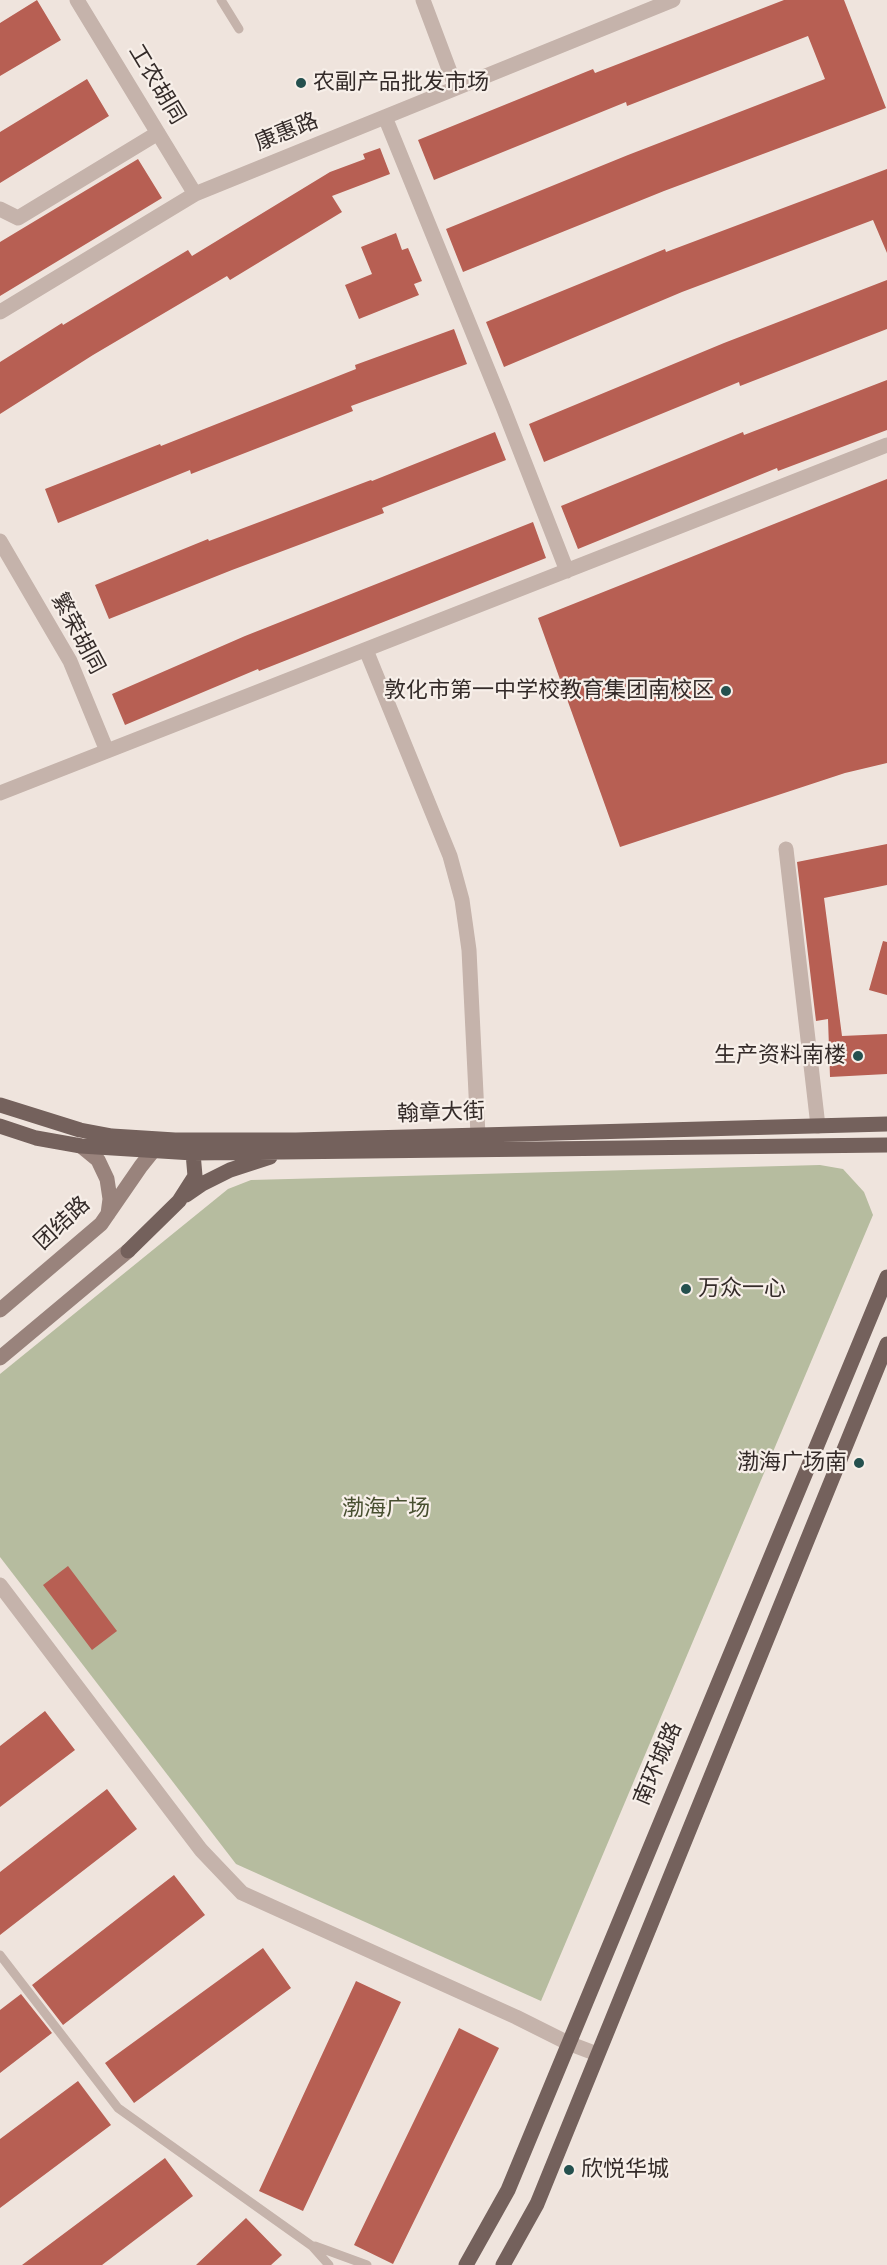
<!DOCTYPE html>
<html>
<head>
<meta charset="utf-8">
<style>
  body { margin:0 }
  canvas { display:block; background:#efe4dd }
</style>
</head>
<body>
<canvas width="887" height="2265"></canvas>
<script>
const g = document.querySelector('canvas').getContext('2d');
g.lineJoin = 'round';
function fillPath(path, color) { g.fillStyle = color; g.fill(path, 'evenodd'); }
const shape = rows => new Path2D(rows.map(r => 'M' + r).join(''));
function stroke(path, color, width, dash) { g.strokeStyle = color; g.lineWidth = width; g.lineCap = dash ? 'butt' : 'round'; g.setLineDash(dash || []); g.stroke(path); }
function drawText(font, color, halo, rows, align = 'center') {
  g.font = font + ' "Sofia Sans Condensed","Noto Sans SC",sans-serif'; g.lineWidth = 4.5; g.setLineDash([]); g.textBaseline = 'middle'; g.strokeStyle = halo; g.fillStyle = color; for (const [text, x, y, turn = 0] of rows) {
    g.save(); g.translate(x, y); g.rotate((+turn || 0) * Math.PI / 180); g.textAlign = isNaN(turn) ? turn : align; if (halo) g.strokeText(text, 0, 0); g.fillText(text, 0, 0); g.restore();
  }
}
fillPath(shape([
  [820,1165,843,1169,864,1192,873,1215,541,2001,236,1864,0,1557,0,1374,228,1189,251,1180]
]), '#b6bc9f');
fillPath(shape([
  [37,0,61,40,0,76,0,23],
  [784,0,844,0,886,108,664,191,463,272,446,229,628,155,825,79,808,36,627,106,626,102,434,180,418,140,593,69,595,73],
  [87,79,109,116,0,183,0,132],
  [380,148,390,174,332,196,342,212,230,280,227,276,93,355,0,414,0,362,62,323,63,325,188,250,192,256,330,172,365,159,363,154],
  [138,159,162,198,0,296,0,242],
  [887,169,887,253,873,220,682,292,504,367,486,322,665,249,666,252],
  [396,233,402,250,408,248,422,281,414,284,419,295,359,319,345,285,372,274,361,247],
  [887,280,887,329,740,386,739,382,544,462,529,424,724,343],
  [454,329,467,364,351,406,353,411,191,474,190,470,58,523,45,489,160,444,161,446,356,369,355,365],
  [887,380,887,430,778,471,777,468,578,549,561,506,743,432,744,435],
  [495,432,506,460,382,508,384,513,232,570,109,619,95,585,208,539,209,541,371,480,372,481],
  [887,479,887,763,845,773,620,847,538,618],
  [533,522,546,558,259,671,258,669,125,725,112,694,245,636],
  [887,844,887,885,824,898,842,1036,887,1034,887,1074,830,1077,828,1019,816,1021,797,862],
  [883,941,887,942,887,995,869,990],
  [68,1566,117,1631,92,1650,43,1585],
  [45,1711,75,1750,0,1807,0,1746],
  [107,1789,137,1829,0,1935,0,1872],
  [174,1875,205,1915,63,2025,32,1985],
  [263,1948,291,1988,134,2103,105,2063],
  [356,1981,401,2002,303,2211,259,2191],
  [21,1994,52,2033,0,2073,0,2010],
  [459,2028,499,2048,393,2264,354,2245],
  [78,2081,111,2125,0,2208,0,2139],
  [165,2158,193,2196,102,2265,22,2265],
  [246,2218,282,2255,271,2265,196,2265]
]), '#b75f53');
stroke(shape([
  [221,0,239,29],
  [0,1955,118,2108,312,2246,329,2265],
  [315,2246,367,2265]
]), '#c5b3ab', 9);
stroke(shape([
  [77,0,195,194],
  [423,0,456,88],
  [385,117,503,407,567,571],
  [0,209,18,218,158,133],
  [0,312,195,194,673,0],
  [0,541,70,661,107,751],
  [366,650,450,856,462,900,469,950,478,1135],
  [0,793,887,445],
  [786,849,818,1126],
  [0,1585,201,1850,242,1893,516,2017,568,2043,597,2054]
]), '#c5b3ab', 15);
stroke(shape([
  [81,1146,98,1160,107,1179,110,1199,108,1214],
  [0,1310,101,1224,141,1166,153,1151,164,1146],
  [0,1358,128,1251]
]), '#99837c', 15);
stroke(shape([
  [0,1105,80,1130,112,1136,175,1140,296,1140,887,1124],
  [0,1126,36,1138,81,1146,193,1153,887,1145],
  [186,1195,202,1184,230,1170,270,1157],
  [128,1251,179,1201,195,1176,193,1153,189,1146],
  [466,2265,508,2190,887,1277],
  [503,2265,537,2204,887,1344]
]), '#74615c', 15);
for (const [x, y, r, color] of [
  [301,83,6,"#24504e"],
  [726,691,6,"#24504e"],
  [858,1056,6,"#24504e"],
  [686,1289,6,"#24504e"],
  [859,1463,6,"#24504e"],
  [569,2170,6,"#24504e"]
]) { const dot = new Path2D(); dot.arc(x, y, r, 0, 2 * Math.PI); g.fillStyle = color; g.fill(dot); stroke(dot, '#f7efe9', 2); }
drawText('22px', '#342b29', '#f7efe9', [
  ["农副产品批发市场",313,83],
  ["敦化市第一中学校教育集团南校区",714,691,"right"],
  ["生产资料南楼",846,1056,"right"],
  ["万众一心",698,1289],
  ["渤海广场南",847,1463,"right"],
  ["欣悦华城",581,2170]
], 'left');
drawText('22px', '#342b29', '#f7efe9', [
  ["工农胡同",156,85,59],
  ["康惠路",287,133,-22],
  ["繁荣胡同",77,634,62],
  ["翰章大街",441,1114,-2],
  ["团结路",63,1224,-43],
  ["南环城路",659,1764,-67]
]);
drawText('22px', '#484f30', '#f7efe9', [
  ["渤海广场",386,1509]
]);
</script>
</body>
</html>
